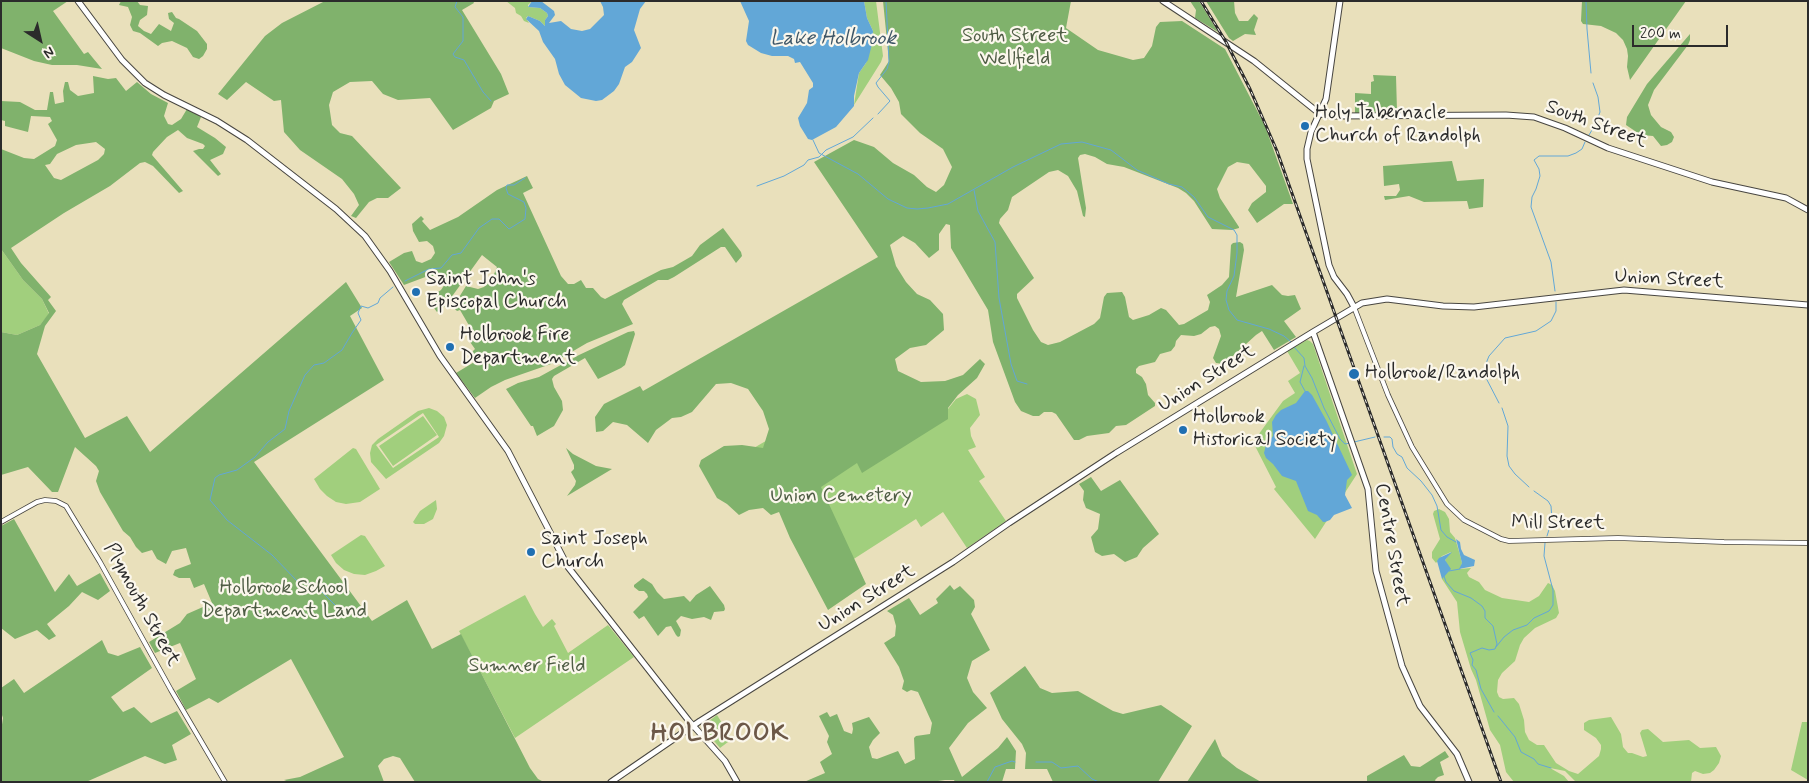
<!DOCTYPE html>
<html>
<head>
<meta charset="utf-8">
<style>
  body { margin:0 }
  #map { position:relative; width:1809px; height:783px; overflow:hidden; background:#e9e0bb; font-family:Mynerve,sans-serif }
  canvas { display:block }
  .frame { position:absolute; inset:0; border:2px solid #2b2b2b; pointer-events:none }
  .north { position:absolute; left:15px; top:15px; width:50px; height:50px; -webkit-text-stroke:4px #fbf7ec; paint-order:stroke; rotate:145deg; font-size:14px; font-weight:700; line-height:20px; text-align:center; color:#2b2b2b }
  .north::after { content:''; display:block; margin:auto; width:18px; height:22px; background:#2b2b2b; clip-path:polygon(50% 0,100% 100%,50% 72%,0 100%) }
  .scale { position:absolute; left:1632px; top:25px; width:96px; height:22px; box-sizing:border-box; border:2px solid #2b2b2b; border-top:0; padding-left:6px; font-size:15px; line-height:18px; white-space:nowrap; color:#2b2b2b; -webkit-text-stroke:4px #fbf7ec; paint-order:stroke }
</style>
</head>
<body>
<div id="map">
<canvas width="1809" height="783"></canvas>
<div class="frame"></div>
<div class="north">N</div>
<div class="scale">200 m</div>
</div>
<script>
const g = document.querySelector('canvas').getContext('2d');
g.lineJoin = 'round';
function fillPath(path, color) { g.fillStyle = color; g.fill(path, 'evenodd'); }
const shape = rows => new Path2D(rows.map(r => 'M' + r).join(''));
function stroke(path, color, width, dash) { g.strokeStyle = color; g.lineWidth = width; g.lineCap = dash ? 'butt' : 'round'; g.setLineDash(dash || []); g.stroke(path); }
function drawText(font, color, halo, rows, align = 'center') {
  g.font = font + ' Mynerve,sans-serif'; g.lineWidth = 4.5; g.setLineDash([]); g.textBaseline = 'middle'; g.strokeStyle = halo; g.fillStyle = color; for (const [text, x, y, turn = 0] of rows) {
    g.save(); g.translate(x, y); g.rotate((+turn || 0) * Math.PI / 180); g.textAlign = isNaN(turn) ? turn : align; if (halo) g.strokeText(text, 0, 0); g.fillText(text, 0, 0); g.restore();
  }
}
fillPath(shape([
  [506,1,532,1,528,5,528,7,540,8,547,13,548,16,545,20,545,26,540,21,528,16,526,18,529,23,524,21,521,16,516,13,515,8],
  [864,1,876,1,883,56,881,62,854,105,859,73,866,63,873,31,867,18],
  [1,249,23,280,42,299,49,314,40,325,17,335,1,332],
  [1307,340,1310,341,1313,344,1357,474,1315,539,1274,489,1276,487,1253,442,1283,401,1295,393,1288,381,1300,373,1287,351],
  [849,392,947,419,948,409,956,399,967,394,976,399,980,415,970,428,971,436,976,447,968,450,985,477,979,481,1006,521,967,548,943,512,921,527,916,519,821,580,747,452],
  [429,408,437,411,444,417,447,425,444,436,439,443,386,479,371,462,370,453,372,445,378,439,418,411],
  [423,413,439,437,393,468,376,445],
  [423,416,437,435,393,466,379,446],
  [353,448,356,449,380,489,360,502,346,504,336,502,327,496,320,489,314,479],
  [436,500,437,509,433,519,424,524,415,524,413,522,420,511],
  [1439,509,1445,512,1449,519,1450,532,1455,538,1460,555,1462,563,1460,569,1471,568,1467,573,1469,577,1479,582,1485,590,1502,598,1529,602,1539,596,1548,583,1552,585,1555,591,1559,613,1556,618,1535,628,1524,638,1520,645,1515,661,1502,673,1498,680,1497,692,1499,697,1503,699,1514,698,1519,704,1524,720,1525,732,1529,740,1537,745,1544,745,1556,763,1569,771,1578,774,1599,756,1601,749,1601,745,1596,738,1584,730,1584,723,1589,720,1611,717,1621,734,1623,747,1628,753,1632,753,1643,757,1647,756,1640,733,1642,730,1648,729,1663,742,1689,740,1700,748,1716,747,1721,756,1719,763,1714,770,1710,773,1703,774,1695,771,1692,773,1691,782,1576,782,1565,771,1550,768,1564,776,1569,782,1514,782,1506,772,1500,745,1490,730,1476,680,1471,669,1460,632,1457,602,1442,579,1442,576,1449,571,1445,560,1451,552,1442,556,1436,563,1432,558,1432,552,1440,539,1433,514,1434,511],
  [361,535,365,536,385,566,376,571,365,575,354,574,344,570,336,563,331,555],
  [525,595,535,614,543,627,552,619,556,624,554,626,568,653,608,625,634,657,515,738,459,631],
  [717,715,732,739,720,748,704,729,705,724],
  [1802,722,1808,722,1808,780,1791,770]
]), '#a1cf7d');
fillPath(shape([
  [1,1,68,1,53,11,84,54,88,52,102,69,77,65,52,65,34,61,1,48],
  [121,1,137,1,140,5,148,6,147,15,140,20,138,26,144,31,151,34,159,24,171,31,174,23,169,19,168,13,172,12,176,18,179,19,197,31,207,44,207,49,203,56,199,59,193,57,187,48,172,41,162,43,158,46,140,33,133,31,130,25,132,17,128,7,119,5],
  [325,1,473,1,474,3,462,10,501,74,509,94,494,101,491,108,453,130,430,98,398,100,383,94,372,81,350,82,333,92,329,105,332,125,340,133,352,136,401,188,388,198,377,198,369,202,356,218,351,216,359,205,354,194,342,179,300,150,284,132,281,100,274,101,246,82,227,100,218,94,265,36,282,23],
  [883,1,1071,1,1066,28,1098,50,1133,60,1144,58,1152,46,1156,27,1160,22,1182,21,1225,49,1265,126,1293,204,1284,204,1257,223,1248,210,1252,203,1266,192,1266,186,1249,164,1237,162,1228,167,1217,189,1220,198,1239,227,1239,228,1232,230,1212,229,1194,201,1186,193,1178,188,1124,167,1107,164,1095,157,1085,154,1080,155,1078,158,1086,208,1085,217,1083,216,1077,191,1068,176,1058,170,1049,172,1012,197,1008,210,1000,219,999,223,1034,278,1017,294,1017,298,1033,330,1041,342,1048,345,1060,342,1094,324,1100,318,1104,297,1107,293,1122,292,1125,297,1129,317,1133,320,1149,315,1161,308,1166,310,1179,325,1184,324,1208,310,1210,302,1207,295,1222,285,1229,277,1231,245,1233,243,1240,242,1243,244,1244,250,1236,297,1272,285,1282,295,1288,296,1295,295,1301,309,1284,321,1296,337,1274,350,1262,331,1256,335,1224,364,1216,363,1213,358,1221,336,1219,329,1215,326,1210,327,1201,334,1194,336,1181,335,1176,341,1175,346,1171,351,1160,354,1155,362,1139,366,1136,369,1136,373,1142,377,1146,384,1148,395,1155,403,1155,406,1126,425,1116,426,1109,433,1087,436,1079,440,1074,440,1056,414,1052,412,1044,412,1039,416,1033,416,1021,411,1015,402,993,342,988,310,951,248,950,225,946,224,939,234,939,250,929,258,915,243,903,236,890,245,896,266,906,282,917,294,930,300,943,314,944,330,926,345,910,348,895,359,898,371,921,382,945,381,963,375,980,359,985,364,977,378,958,395,948,408,948,419,862,473,857,463,821,487,866,584,828,610,790,538,779,512,771,515,763,508,749,510,739,515,727,504,717,498,699,466,701,460,724,446,742,445,763,448,769,429,763,411,748,389,731,383,716,384,692,412,681,417,672,418,656,430,648,443,627,425,613,422,603,431,596,432,595,417,604,404,640,386,643,391,878,257,814,162,854,140,874,147,893,163,914,175,927,187,936,192,944,185,952,167,943,149,920,133,901,114,899,102,891,88,880,75,889,61],
  [1190,1,1199,1,1218,32,1195,18,1196,10],
  [1206,1,1234,1,1235,13,1239,21,1248,21,1254,14,1258,18,1254,30,1256,35,1245,34,1233,41,1229,38],
  [1582,1,1686,1,1630,80,1627,67,1628,56,1627,49,1623,40,1616,33,1601,26,1583,24,1581,21],
  [1690,34,1690,40,1688,45,1654,90,1648,105,1651,115,1661,127,1671,132,1674,137,1672,142,1667,145,1661,146,1653,136,1641,135,1626,125,1627,117,1647,84],
  [1373,75,1396,76,1397,111,1355,113,1355,93,1371,94,1371,82,1374,81],
  [93,76,108,79,116,78,126,91,137,82,151,94,168,103,164,116,168,124,172,125,181,119,187,109,201,117,197,127,215,138,226,147,223,154,210,160,221,174,218,176,193,151,199,149,203,149,205,146,203,144,187,138,178,130,167,137,153,152,152,155,183,191,179,193,153,166,145,162,140,163,110,186,64,213,11,248,21,263,51,297,48,300,56,311,45,326,37,354,85,438,127,416,150,452,346,282,362,308,350,316,384,380,254,462,372,621,407,600,432,649,461,634,530,768,538,779,544,782,415,782,400,758,393,756,384,759,378,766,384,782,289,782,284,780,300,777,344,757,291,659,218,703,209,698,186,710,176,691,196,679,180,643,155,653,149,642,180,623,187,614,212,603,204,584,194,588,190,578,179,578,173,575,175,570,191,564,186,548,172,551,166,564,157,559,152,550,142,553,136,547,130,537,123,531,100,492,96,481,99,471,96,466,75,447,58,492,52,492,28,467,1,475,1,332,17,335,40,325,49,313,42,299,23,280,1,249,1,149,24,158,34,159,55,146,57,140,48,124,52,121,50,117,31,116,28,132,5,126,5,121,1,120,1,101,20,102,35,110,47,110,50,92,53,92,55,104,64,102,63,91,65,82,68,82,70,90,78,96,94,93],
  [96,142,105,149,104,154,98,160,61,180,54,178,45,165,50,164,57,154,76,145],
  [1452,161,1457,181,1484,179,1483,207,1469,209,1467,201,1424,202,1409,196,1385,200,1384,196,1396,196,1400,190,1399,184,1384,186,1383,166],
  [527,176,533,188,523,193,561,276,568,284,574,284,581,280,586,288,593,288,601,297,605,299,661,270,673,267,692,256,700,245,723,228,741,252,742,256,736,263,725,247,721,247,674,277,668,280,658,280,624,300,622,304,633,324,587,343,551,364,505,380,491,387,475,398,456,373,476,361,471,353,475,349,468,339,474,334,460,310,457,311,453,307,466,286,478,289,484,287,492,279,497,267,482,255,445,306,437,312,427,299,441,290,445,284,441,278,438,276,428,276,404,285,389,262,404,253,412,251,416,261,422,263,431,259,435,253,433,246,427,241,419,242,413,231,412,224,421,216,424,219,422,221,430,230,458,217,497,190],
  [634,331,635,334,625,365,621,368,598,379,585,358,554,376,552,379,554,387,562,401,563,410,554,426,537,436,533,426,531,426,506,389,518,383,539,377,579,355,628,332],
  [566,448,573,454,596,466,612,469,567,496,575,485,576,481,571,472,574,469,574,465],
  [1091,477,1101,491,1120,480,1159,534,1143,548,1137,557,1125,562,1114,554,1102,556,1095,552,1091,537,1098,529,1100,514,1086,508,1083,500,1084,491,1079,484],
  [14,519,55,592,69,574,77,586,100,573,110,591,98,600,82,592,69,606,47,624,56,636,49,640,37,630,15,639,1,628,1,526],
  [643,578,652,584,657,592,664,599,684,596,690,602,696,595,710,586,724,605,725,609,724,611,714,612,711,620,704,617,692,619,681,616,676,621,681,630,680,636,678,637,676,635,671,626,666,627,658,636,644,616,639,619,633,612,648,597,647,594,644,591,639,591,634,587,634,585],
  [950,585,954,590,960,586,974,600,975,607,971,614,990,650,972,661,967,678,973,692,987,708,968,723,949,748,962,777,998,748,1007,737,1016,751,1015,769,1006,769,1002,782,955,782,954,780,945,780,931,782,804,782,825,773,820,762,832,754,827,742,829,736,819,716,827,712,830,717,837,714,844,731,852,734,853,729,852,723,869,717,880,733,873,740,869,747,872,758,877,759,898,751,905,764,915,759,914,738,916,736,930,734,932,723,918,692,911,690,907,692,902,689,904,681,899,667,884,643,895,636,896,626,893,615,887,611,909,598,920,615,938,603,936,599],
  [102,640,108,653,118,656,140,647,152,668,111,697,123,712,134,707,151,723,177,711,191,734,172,745,177,760,165,764,145,756,86,782,1,782,1,731,3,718,1,712,1,688,14,679,24,693],
  [1025,666,1040,688,1052,693,1078,691,1113,711,1123,714,1161,705,1192,726,1158,782,1053,782,1047,769,1025,769,1026,753,1022,744,1002,719,990,693],
  [1215,739,1222,756,1237,768,1261,782,1187,782],
  [1445,751,1449,757,1440,762,1444,775,1438,777,1435,780,1436,782,1367,782,1367,776,1404,755,1411,766,1420,767]
]), '#80b26c');
fillPath(shape([
  [532,1,541,1,554,11,555,15,549,23,561,21,571,29,582,31,590,29,604,15,603,7,600,1,646,1,640,9,634,30,641,48,632,62,625,67,619,84,614,91,602,100,596,101,581,98,565,85,559,74,555,59,543,42,539,31,526,19,528,16,540,21,545,26,545,20,548,16,547,13,540,8,528,7],
  [740,1,864,1,867,18,873,31,872,44,868,60,859,73,854,96,854,106,836,127,812,140,808,139,800,126,798,118,807,103,809,90,813,87,813,83,800,62,795,63,794,59,788,56,772,56,761,53,748,45,746,41,749,21],
  [1305,391,1308,391,1312,395,1326,420,1352,475,1347,480,1345,495,1352,508,1334,515,1330,520,1325,522,1323,522,1317,515,1308,511,1296,481,1282,476,1273,464,1266,458,1264,453,1266,445,1273,436,1272,422,1276,415,1281,410,1296,403],
  [1456,539,1460,542,1461,549,1464,555,1475,560,1474,566,1459,569,1462,563],
  [1452,552,1445,560,1451,569,1442,579,1437,561,1439,558]
]), '#62a7d7');
stroke(shape([
  [457,1,455,7,463,17,463,41,453,54,455,57,464,60,483,92,491,101],
  [1586,1,1587,29,1591,73],
  [878,114,890,101,878,87,876,83,887,69,889,62,886,1],
  [1589,135,1595,125,1600,112,1598,97,1593,83],
  [813,140,819,153,858,174,888,199,907,208,917,209,928,208,948,204,1013,167,1061,144,1082,142,1111,150,1137,170,1169,184,1182,187,1194,197,1208,217,1234,230,1237,235,1237,253,1234,276,1227,291,1226,300,1229,310,1237,320,1269,329,1284,336,1291,342],
  [757,186,784,176,804,165,808,160,819,157,826,150,853,137,873,118],
  [974,190,978,211,995,242,999,298,1011,364,1017,381,1027,384],
  [405,281,429,269,441,268,452,255,461,253,479,228,492,219,499,219,509,229,525,219,526,208,524,202,508,194,506,188,507,185,514,185,525,178],
  [1555,291,1551,262,1531,207,1532,197,1536,189,1540,176,1539,169,1534,160,1539,156,1568,156,1576,153,1582,149,1585,142],
  [1294,347,1304,358,1305,366,1312,378,1324,408,1340,439,1345,444,1350,443],
  [1304,366,1300,382,1305,391],
  [1499,403,1485,376,1485,366,1489,356,1505,338,1536,331,1551,321,1556,311,1556,302],
  [1502,408,1508,426,1507,456,1509,466,1515,474,1529,487],
  [1384,437,1390,437,1392,439,1393,447,1397,454,1402,457,1407,468,1421,481,1432,495,1437,506,1441,530,1447,537,1456,542],
  [1354,442,1375,437],
  [1534,491,1548,501,1551,506,1552,520,1547,536],
  [1449,571,1460,569],
  [1444,576,1446,582,1454,591,1471,598,1482,606,1485,611,1485,618,1493,626,1497,644,1495,649,1489,650,1482,648,1470,653,1473,660,1472,665,1476,670,1481,689,1494,712],
  [351,612,336,606,314,584,298,582,272,555,227,520,210,500,215,478,219,475,237,470,255,457,268,442,285,429,289,411,305,375,314,365,324,363,342,350,352,333,361,320,358,313,361,306,368,308,378,303,380,298,393,287],
  [1496,647,1504,637,1513,630,1527,625,1534,618,1549,611,1553,605,1553,590,1544,556,1545,543],
  [1498,716,1515,737,1521,752,1534,759,1538,764,1551,768],
  [1036,762,1052,762,1061,768,1078,766,1092,779,1099,782],
  [987,782,995,767,1012,761,1015,762]
]), '#62a7d7', 1);
const minor = shape([
  [1354,307,1388,395,1412,447,1447,504,1464,520,1501,539,1509,541,1618,538,1724,542,1808,543],
  [1,522,37,502,45,500,56,501,66,506,100,562,171,690,225,782]
]);
const major = shape([
  [78,1,122,60,145,83,164,95,217,121,247,140,336,209,365,236,390,271,440,356,508,451,568,567,689,721,725,761,737,782],
  [1163,1,1254,61,1320,114,1334,116,1506,115,1534,117,1565,128,1608,148,1712,182,1786,198,1808,210],
  [1340,1,1326,99,1311,132,1307,149,1307,159,1329,265,1334,277,1347,294,1354,307],
  [1313,332,1368,489,1376,571,1402,666,1420,706,1457,754,1469,782],
  [611,782,700,721,953,562,1009,523,1116,453,1313,332,1362,303,1387,299,1443,306,1474,307,1624,290,1808,305]
]);
stroke(minor, '#484641', 5.5);
stroke(major, '#484641', 7);
stroke(minor, '#fff', 4);
stroke(major, '#fff', 5);
const rail = shape([
  [1201,1,1226,42,1250,89,1277,151,1501,782]
]);
stroke(rail, '#2b2b2b', 3);
stroke(rail, '#fbf7ec', 1, [4]);
for (const [x, y, r, color] of [
  [1305,126,5,"#1f6fb2"],
  [416,292,5,"#1f6fb2"],
  [450,347,5,"#1f6fb2"],
  [1354,374,6,"#1f6fb2"],
  [1183,430,5,"#1f6fb2"],
  [531,552,5,"#1f6fb2"]
]) { const dot = new Path2D(); dot.arc(x, y, r, 0, 2 * Math.PI); g.fillStyle = color; g.fill(dot); stroke(dot, '#fbf7ec', 2); }
drawText('20px', '#4e5c44', '#fbf7ec', [
  ["South Street",1015,37],
  ["Wellfield",1015,60],
  ["Union Cemetery",841,497],
  ["Holbrook School",284,589],
  ["Department Land",284,612],
  ["Sumner Field",527,667]
]);
drawText('20px', '#2b2b2b', '#fbf7ec', [
  ["Holy Tabernacle",1315,114],
  ["Church of Randolph",1315,137],
  ["Saint John's",426,280],
  ["Episcopal Church",426,303],
  ["Holbrook Fire",460,336],
  ["Department",460,359],
  ["Holbrook/Randolph",1365,374],
  ["Holbrook",1193,418],
  ["Historical Society",1193,441],
  ["Saint Joseph",541,540],
  ["Church",541,563]
], 'left');
drawText('20px', '#2b2b2b', '#fbf7ec', [
  ["South Street",1596,125,20],
  ["Union Street",1669,280,3],
  ["Union Street",1207,379,-32],
  ["Mill Street",1558,524],
  ["Centre Street",1391,545,80],
  ["Union Street",867,599,-32],
  ["Plymouth Street",141,605,61]
]);
drawText('italic 21px', '#3e5667', '#fbf7ec', [
  ["Lake Holbrook",833,40]
]);
g.letterSpacing = '1px';
drawText('bold 25px', '#6c5848', '#fbf7ec', [
  ["HOLBROOK",720,735]
]);
g.letterSpacing = '0px';
</script>
</body>
</html>
